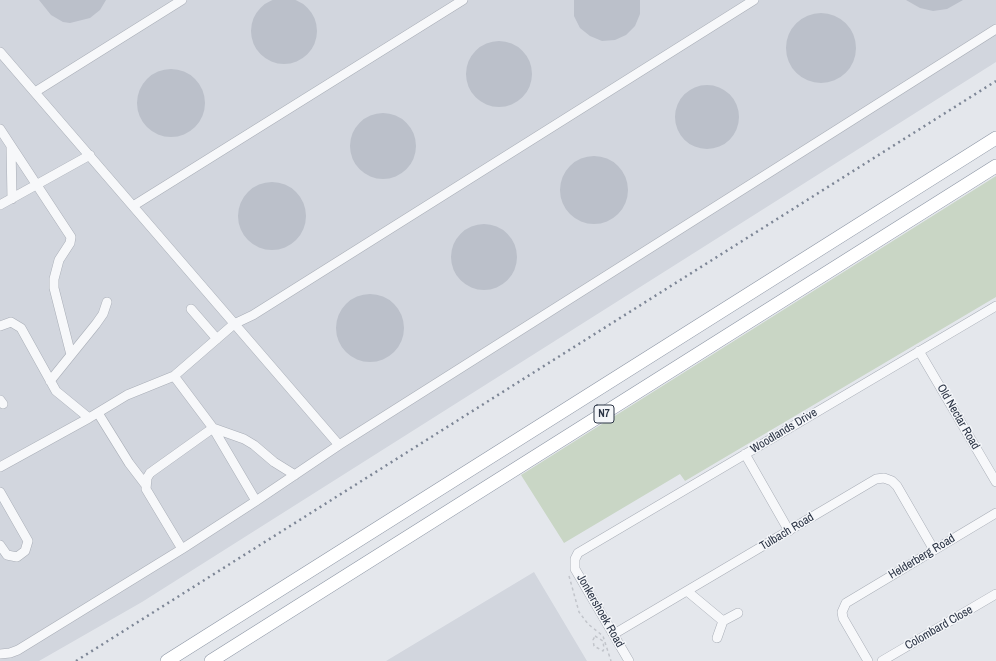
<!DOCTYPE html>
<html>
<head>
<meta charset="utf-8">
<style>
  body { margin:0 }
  canvas { display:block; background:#e4e7ec }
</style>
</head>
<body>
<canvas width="996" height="661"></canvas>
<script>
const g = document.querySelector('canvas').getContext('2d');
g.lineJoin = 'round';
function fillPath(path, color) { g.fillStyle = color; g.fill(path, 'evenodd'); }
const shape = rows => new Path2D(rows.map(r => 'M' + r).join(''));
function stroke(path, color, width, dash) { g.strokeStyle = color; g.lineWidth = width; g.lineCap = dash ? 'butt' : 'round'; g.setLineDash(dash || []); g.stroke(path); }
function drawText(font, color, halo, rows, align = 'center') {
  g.font = font + ' "Archivo Narrow",sans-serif'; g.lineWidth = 3; g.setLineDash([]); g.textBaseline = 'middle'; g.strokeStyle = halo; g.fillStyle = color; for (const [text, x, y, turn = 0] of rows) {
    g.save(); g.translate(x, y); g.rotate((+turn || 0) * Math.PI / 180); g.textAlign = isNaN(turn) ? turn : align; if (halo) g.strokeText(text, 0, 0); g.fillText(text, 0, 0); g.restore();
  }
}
fillPath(shape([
  [0,0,996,0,996,62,142,602,39,661,0,661],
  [534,572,587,661,386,661]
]), '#d2d6de');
fillPath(shape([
  [996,176,996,297,685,481,680,474,564,543,521,475]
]), '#c9d6c5');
fillPath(shape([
  '251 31a33 33 0 1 1 66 0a33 33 0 1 1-66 0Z',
  [39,0,106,0,100,10,90,18,70,23,63,22,51,15],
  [574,0,640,0,640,14,635,26,626,35,615,40,602,41,590,36,580,28,574,16],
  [906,0,963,0,947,9,933,11,920,8],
  '786 48a35 35 0 1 1 70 0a35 35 0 1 1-70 0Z',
  '466 74a33 33 0 1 1 66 0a33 33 0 1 1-66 0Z',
  '137 103a34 34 0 1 1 68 0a34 34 0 1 1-68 0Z',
  '675 117a32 32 0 1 1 64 0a32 32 0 1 1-64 0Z',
  '350 146a33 33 0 1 1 66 0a33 33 0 1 1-66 0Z',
  '560 190a34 34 0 1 1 68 0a34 34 0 1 1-68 0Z',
  '238 216a34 34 0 1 1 68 0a34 34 0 1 1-68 0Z',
  '451 257a33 33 0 1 1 66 0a33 33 0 1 1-66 0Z',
  '336 328a34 34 0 1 1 68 0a34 34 0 1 1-68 0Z'
]), '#bbc0ca');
const minor = shape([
  [0,52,339,445],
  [35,92,182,0],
  [0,129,71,237,70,243,59,260,54,279,54,288,71,355],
  [11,146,12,199],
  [0,205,90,155],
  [133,206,463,0],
  [191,309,217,339],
  [0,326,11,322,21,328,56,391,89,418],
  [919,351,996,482],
  [174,376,213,428,256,501],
  [50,381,96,324,103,314,107,302],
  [0,400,3,404],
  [98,413,129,463,145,484],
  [745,454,789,531],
  [0,467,89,418,127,395,174,376,234,324,253,315,754,0],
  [0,492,28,541,25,551,17,557,7,555,0,545],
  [182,549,146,489,147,478,150,473,213,428,244,439,254,445,274,462,295,475],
  [687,591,723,621,738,613],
  [614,634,876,479,884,478,892,481,897,486,934,550],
  [717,638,723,621],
  [0,654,10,653,18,650,182,549,256,501,339,445,996,29],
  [629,661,575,569,575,559,578,553,996,306],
  [868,661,843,618,842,612,846,603,996,513],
  [882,661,996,594]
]);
const highway = shape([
  [167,661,996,138],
  [211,661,996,166]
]);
stroke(minor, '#a9aeb7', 10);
stroke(highway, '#8b94a3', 14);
stroke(shape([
  [569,576,579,612,588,624,603,636,611,661],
  [595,636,603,641,604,649,603,651,594,646,593,640,595,636]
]), '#c2c5cb', 1.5, [3, 3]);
stroke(minor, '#f7f8fa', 9);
stroke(highway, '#fff', 13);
stroke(shape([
  [76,661,996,81]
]), '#7d8696', 2.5, [2, 4]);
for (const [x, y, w] of [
  [604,414,20]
]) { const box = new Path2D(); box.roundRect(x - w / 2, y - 9, w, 18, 3); g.fillStyle = '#f4f6f9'; g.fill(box); stroke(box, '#2b3445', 1); }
drawText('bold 11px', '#2b3445', null, [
  ["N7",604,414]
]);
drawText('12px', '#2b3445', '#f4f6f9', [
  ["Old Nectar Road",958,417,60],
  ["Woodlands Drive",784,431,-31],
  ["Tulbach Road",787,532,-31],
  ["Helderberg Road",922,557,-31],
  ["Jonkershoek Road",600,611,60],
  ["Colombard Close",939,628,-30]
]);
</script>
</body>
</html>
